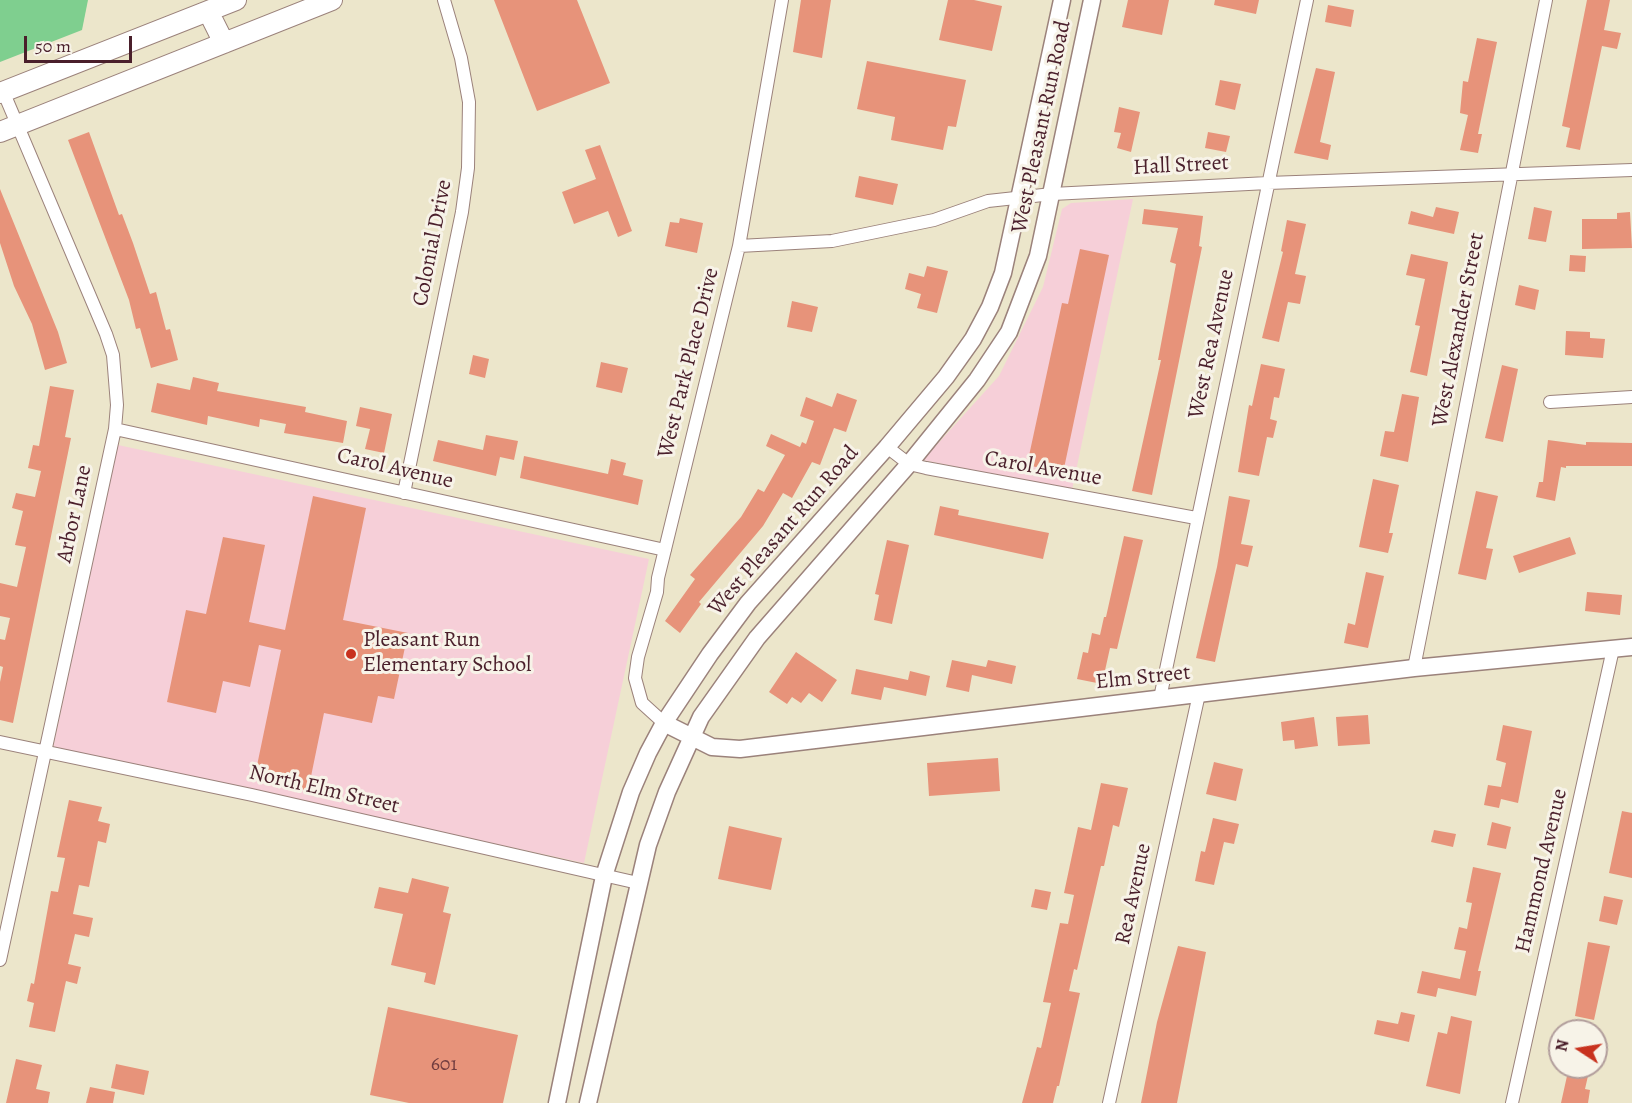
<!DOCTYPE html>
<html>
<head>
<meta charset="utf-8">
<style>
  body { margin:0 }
  #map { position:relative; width:1632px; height:1103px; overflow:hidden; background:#ece6cb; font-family:Alegreya,serif }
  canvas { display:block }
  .north { position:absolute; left:1548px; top:1019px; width:60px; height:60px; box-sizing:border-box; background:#f7f3e8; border:2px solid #b29e9c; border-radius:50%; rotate:282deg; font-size:16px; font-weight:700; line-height:24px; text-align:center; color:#4a1f2b }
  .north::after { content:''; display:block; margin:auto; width:21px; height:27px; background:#c8321e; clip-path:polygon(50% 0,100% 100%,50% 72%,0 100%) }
  .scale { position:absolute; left:24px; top:36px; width:108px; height:27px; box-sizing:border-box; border:3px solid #4a1f2b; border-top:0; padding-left:8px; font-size:18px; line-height:21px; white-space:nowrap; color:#4a1f2b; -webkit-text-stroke:4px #f7f3e8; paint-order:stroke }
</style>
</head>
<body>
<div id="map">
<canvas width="1632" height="1103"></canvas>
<div class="north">N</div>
<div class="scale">50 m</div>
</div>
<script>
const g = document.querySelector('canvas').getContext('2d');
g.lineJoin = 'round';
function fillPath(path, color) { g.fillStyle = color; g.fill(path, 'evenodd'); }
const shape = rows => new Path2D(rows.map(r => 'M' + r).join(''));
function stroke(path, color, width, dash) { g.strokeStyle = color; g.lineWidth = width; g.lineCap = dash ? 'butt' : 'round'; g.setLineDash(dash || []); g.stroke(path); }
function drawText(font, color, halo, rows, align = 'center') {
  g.font = font + ' Alegreya,serif'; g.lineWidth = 6; g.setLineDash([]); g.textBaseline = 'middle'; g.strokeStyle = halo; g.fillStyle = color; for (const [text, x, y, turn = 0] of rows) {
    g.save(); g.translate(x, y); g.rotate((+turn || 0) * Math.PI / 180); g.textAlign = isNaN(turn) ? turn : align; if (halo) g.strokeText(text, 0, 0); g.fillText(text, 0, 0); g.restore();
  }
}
fillPath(shape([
  [1133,199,1072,490,923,460,999,376,1043,287,1062,209,1071,203],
  [118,445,649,559,584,863,53,748]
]), '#f6cfd8');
fillPath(shape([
  [0,0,88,0,82,30,0,62]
]), '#7fcf8f');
fillPath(shape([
  [494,0,577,0,610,83,537,111],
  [801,0,831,0,822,58,793,52],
  [948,0,974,0,1002,6,992,51,939,40],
  [1128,0,1169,0,1162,35,1122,27],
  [1215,0,1259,0,1256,14,1214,5],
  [1587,0,1610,0,1604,30,1621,33,1617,49,1602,46,1580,150,1566,147,1570,128,1562,126],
  [1328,5,1354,10,1351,27,1325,22],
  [1477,38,1497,42,1478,134,1482,134,1478,153,1460,150,1468,115,1460,113,1463,81,1468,82],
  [867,61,966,80,956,127,948,126,943,150,891,140,895,117,857,109],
  [1316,68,1335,72,1320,142,1331,145,1328,160,1294,153],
  [1220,80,1241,84,1235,110,1215,105],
  [1119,107,1140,112,1131,152,1117,148,1121,133,1114,132],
  [89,132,119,215,122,214,133,243,150,294,156,292,166,330,170,329,178,360,151,368,140,328,136,329,129,300,68,140],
  [1208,132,1230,136,1226,152,1205,148],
  [600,145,632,231,618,237,608,211,574,224,562,192,596,179,585,150],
  [859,176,898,184,893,205,855,197],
  [0,189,58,332,67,363,45,370,32,324,14,286,0,243],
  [1436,207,1459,212,1454,234,1408,224,1411,211,1433,217],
  [1534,207,1552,211,1546,242,1528,239],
  [1144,209,1203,216,1199,246,1202,247,1152,495,1132,491,1161,360,1158,360,1176,264,1170,262,1178,228,1142,224],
  [1630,212,1632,248,1582,249,1582,219,1617,219,1617,213],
  [680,218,703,223,697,253,665,246,670,222,679,223],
  [1287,220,1306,224,1295,274,1306,276,1300,304,1288,302,1279,342,1262,338,1283,252,1281,251],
  [1080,249,1109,255,1063,473,1027,465,1062,303,1068,304],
  [1411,254,1448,262,1427,376,1410,372,1420,326,1415,325,1425,279,1406,275],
  [1570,255,1586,256,1585,272,1569,271],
  [927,266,948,271,937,313,917,308,921,294,905,289,909,273,924,277],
  [1519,285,1539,290,1535,310,1515,305],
  [792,301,818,307,812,332,787,327],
  [1566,331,1590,332,1590,338,1605,339,1603,358,1565,355],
  [473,355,489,359,485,378,469,374],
  [601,362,628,368,622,393,596,387],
  [1261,364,1285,369,1279,398,1274,397,1270,419,1277,421,1273,438,1267,437,1259,476,1238,472,1249,405,1252,406],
  [1502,365,1518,369,1503,442,1485,438],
  [193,377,219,383,217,391,306,407,305,412,347,421,343,443,284,433,286,424,260,419,259,427,208,416,207,425,151,412,157,383,190,390],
  [50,386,74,390,65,437,71,438,13,723,0,720,0,682,3,667,0,666,0,639,5,640,10,618,0,616,0,583,17,587,26,547,15,545,23,511,12,508,16,493,35,497,41,471,28,468,33,445,39,446],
  [837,393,857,400,846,432,834,428,820,465,812,462,792,498,783,493,763,526,699,602,701,604,680,633,665,621,695,579,690,575,741,517,758,489,764,492,785,455,766,446,771,434,800,447,802,442,806,444,814,421,800,416,806,397,832,407],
  [1402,394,1419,397,1408,462,1380,456,1385,431,1394,432],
  [360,407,392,414,384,453,365,449,370,429,356,426],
  [486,435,518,441,514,460,500,457,496,476,433,461,438,440,483,450],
  [1548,440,1586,445,1586,442,1632,443,1632,466,1566,466,1566,468,1561,467,1555,501,1536,497,1539,482,1543,482],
  [524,456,608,474,611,459,626,463,623,475,643,480,638,505,520,478],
  [1373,479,1399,485,1389,533,1393,533,1388,553,1359,547],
  [1476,491,1498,496,1486,548,1493,549,1486,580,1458,574],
  [313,496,366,508,343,620,408,633,394,699,378,696,372,723,324,713,308,791,254,780,281,650,259,645,250,687,223,681,216,713,167,702,186,610,206,614,223,537,265,545,249,622,285,630],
  [1229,496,1250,500,1241,544,1253,546,1248,567,1236,564,1215,662,1196,658,1217,567],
  [940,506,959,510,958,515,1049,533,1043,559,934,535],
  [1124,536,1143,540,1117,649,1110,648,1102,684,1077,679,1083,652,1088,653,1092,633,1100,635,1104,617,1106,617],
  [1570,537,1576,554,1519,573,1513,556],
  [887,540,909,545,892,624,874,620,879,595,875,594],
  [1366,572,1384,576,1368,648,1344,643,1348,623,1355,625],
  [1587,592,1622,595,1620,615,1585,611],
  [796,652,837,680,822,702,809,693,801,703,792,697,787,704,769,692],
  [952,660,986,667,988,660,1016,666,1012,684,972,675,969,692,946,687],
  [856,669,908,680,910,671,930,676,926,696,884,687,881,700,851,694],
  [1368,715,1370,744,1338,746,1336,717],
  [1314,717,1318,746,1295,749,1294,740,1283,741,1281,722],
  [1503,725,1532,731,1518,803,1501,799,1499,808,1484,805,1488,785,1501,787,1506,763,1496,760],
  [998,758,1000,791,929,796,927,763],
  [1214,762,1243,769,1236,801,1206,794],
  [1101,783,1128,788,1119,827,1113,825,1104,866,1101,866,1077,970,1074,969,1069,991,1080,993,1059,1086,1057,1086,1053,1103,1022,1103,1037,1047,1041,1048,1051,1003,1043,1002,1060,923,1068,924,1074,895,1064,893,1078,827,1091,830],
  [69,800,102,807,98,821,110,824,106,843,98,841,89,887,79,885,73,914,93,918,89,937,75,934,68,964,81,967,77,984,66,981,55,1032,29,1027,34,1003,27,1001,31,983,34,984,51,891,58,892,65,858,57,857],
  [1622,811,1632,813,1632,878,1609,873],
  [1213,818,1239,824,1234,844,1224,842,1214,885,1195,881,1201,851,1205,852],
  [1492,822,1511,827,1506,849,1487,845],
  [729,826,782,838,771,890,718,879],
  [1434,830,1456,834,1453,847,1431,842],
  [1473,867,1501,873,1478,971,1481,971,1476,996,1438,988,1436,997,1417,993,1422,971,1460,979,1466,951,1454,949,1459,927,1467,929,1472,903,1466,902],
  [412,878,449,887,443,912,451,914,435,985,424,982,426,973,391,965,403,914,374,908,379,887,408,893],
  [1035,889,1051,892,1047,910,1031,907],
  [1604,896,1623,900,1617,925,1599,921],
  [1588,942,1610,946,1594,1020,1575,1016],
  [1178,946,1206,952,1177,1103,1141,1103,1157,1022],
  [388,1007,518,1035,503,1103,409,1103,370,1095],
  [1401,1012,1415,1015,1409,1042,1374,1034,1377,1020,1398,1024],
  [1451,1016,1472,1021,1460,1094,1426,1086,1438,1032,1447,1034],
  [16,1059,42,1065,36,1089,50,1092,48,1103,6,1103],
  [116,1064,149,1071,144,1095,111,1088],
  [1569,1067,1590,1067,1585,1089,1590,1090,1588,1103,1561,1103],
  [90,1087,115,1092,113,1103,86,1103]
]), '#e7937a');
const street = shape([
  [739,246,832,241,934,220,988,201,1052,194,1268,183,1632,170],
  [1550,402,1632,397],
  [115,429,665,550],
  [887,447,909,464,926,468,1196,518],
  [404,493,462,212,468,168,469,102,461,58,444,0],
  [1414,668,1546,0],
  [1160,698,1307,0],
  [664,723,642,703,635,678,638,657,657,592,658,578,739,246,782,0],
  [0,742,252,795,638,883],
  [0,960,115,429,117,405,113,355,106,334,3,91],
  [1109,1103,1199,694],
  [1512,1103,1613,649]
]);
const secondary = shape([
  [664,723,712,747,740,749,1414,668,1632,647],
  [557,1103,604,876,631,792,648,753,664,723,710,654,748,603,887,447,946,377,973,339,990,307,1003,273,1062,0],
  [588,1103,648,845,667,792,701,717,757,638,909,464,977,380,1009,332,1038,256,1092,0]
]);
const primary = shape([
  [208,11,224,43],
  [0,93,236,0],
  [0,132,332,0]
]);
stroke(street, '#9b827b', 14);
stroke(secondary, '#9b827b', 19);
stroke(primary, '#9b827b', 22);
stroke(street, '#fff', 12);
stroke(secondary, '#fff', 16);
stroke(primary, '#fff', 20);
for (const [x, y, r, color] of [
  [351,654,6,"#c8321e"]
]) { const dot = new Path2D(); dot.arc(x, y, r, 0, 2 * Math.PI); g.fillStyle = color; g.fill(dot); stroke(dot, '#f7f3e8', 2); }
drawText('20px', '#713c3f', null, [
  ["601",444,1065]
]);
drawText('22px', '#4a1f2b', '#f7f3e8', [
  ["West Pleasant Run Road",1042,127,-78],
  ["Hall Street",1181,166,-3],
  ["Colonial Drive",433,243,-79],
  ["West Alexander Street",1459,330,-79],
  ["West Rea Avenue",1212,344,-78],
  ["West Park Place Drive",689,363,-76],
  ["Carol Avenue",395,469,13],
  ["Carol Avenue",1043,469,10],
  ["Arbor Lane",75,514,-78],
  ["West Pleasant Run Road",784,531,-49],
  ["Elm Street",1143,678,-6],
  ["North Elm Street",324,790,13],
  ["Hammond Avenue",1542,871,-77],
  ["Rea Avenue",1134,894,-78]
]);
drawText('22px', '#4a1f2b', '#f7f3e8', [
  ["Pleasant Run",363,641],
  ["Elementary School",363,666]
], 'left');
</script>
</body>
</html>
